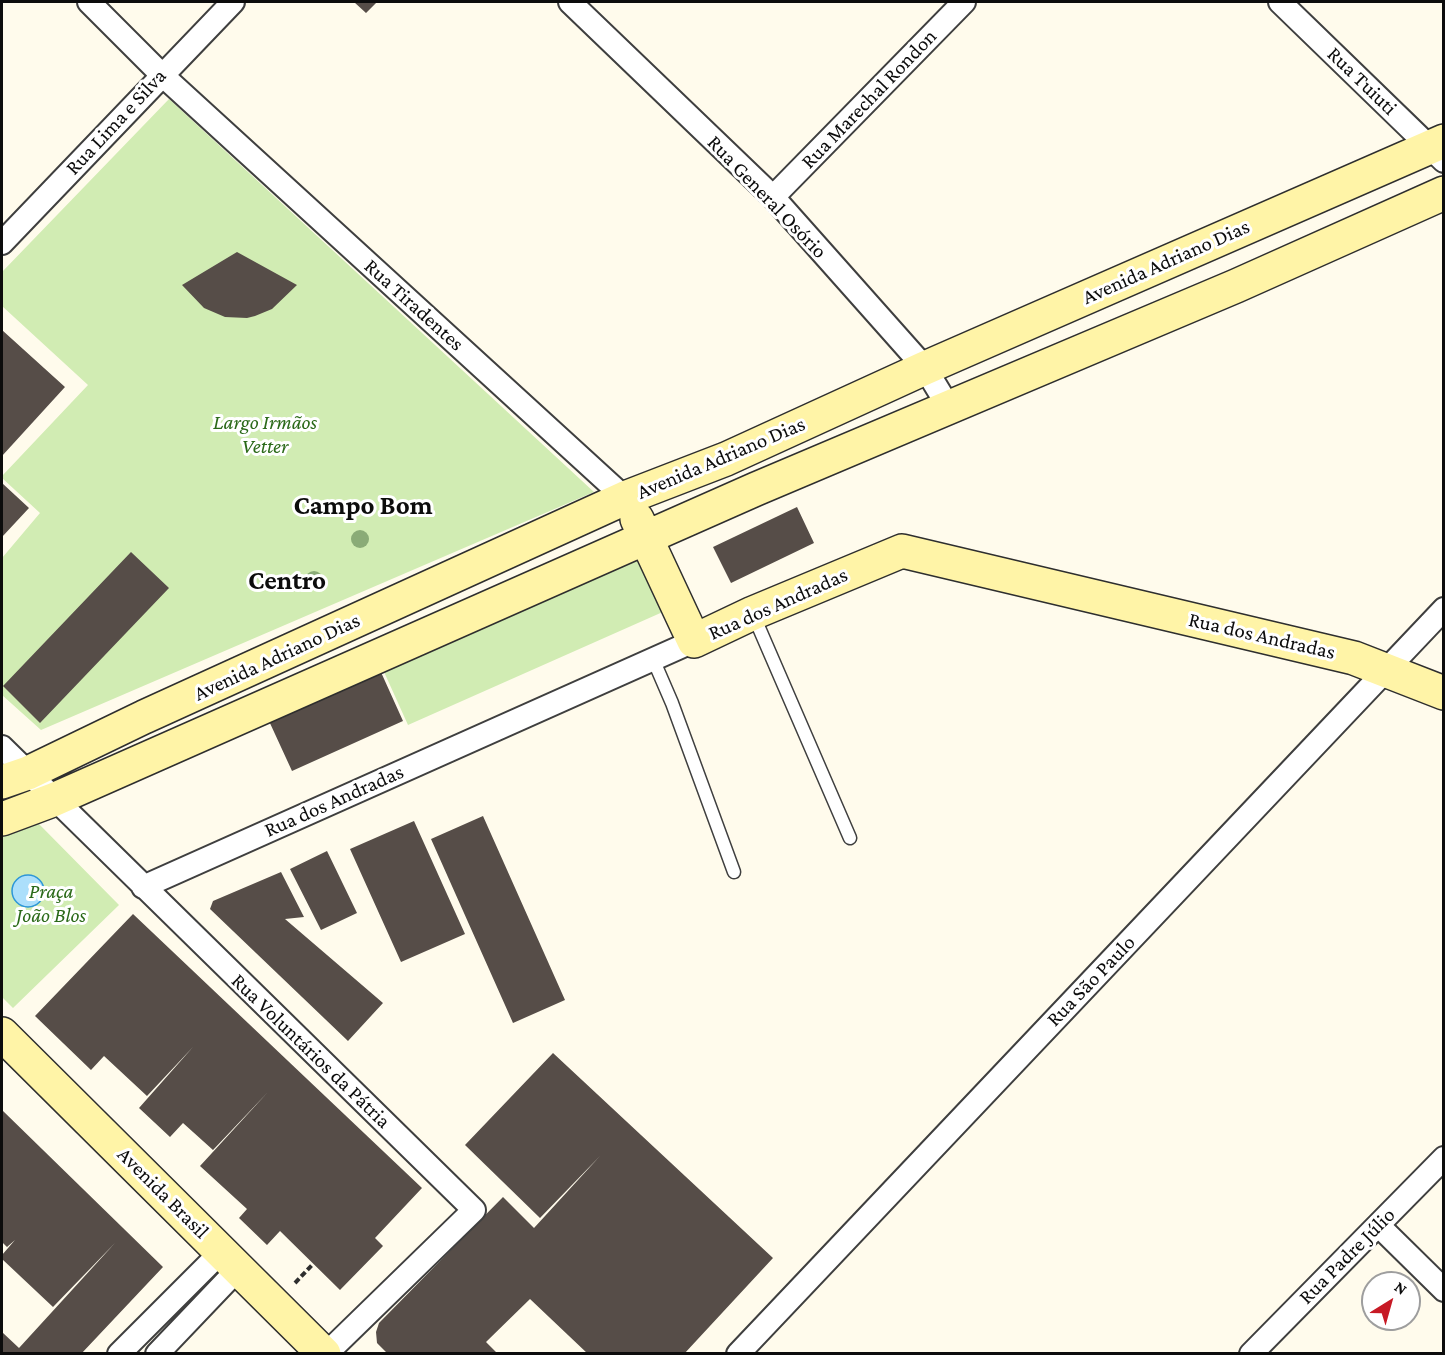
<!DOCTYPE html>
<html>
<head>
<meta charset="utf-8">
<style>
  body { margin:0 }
  #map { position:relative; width:1445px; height:1355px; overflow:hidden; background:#fffbec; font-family:"Crimson Pro",serif }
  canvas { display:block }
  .frame { position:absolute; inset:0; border:3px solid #0c0c0c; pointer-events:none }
  .north { position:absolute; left:1361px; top:1271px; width:60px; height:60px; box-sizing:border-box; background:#fff; border:2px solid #9e9e9e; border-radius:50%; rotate:37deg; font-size:16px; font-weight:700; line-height:24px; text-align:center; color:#0c0c0c }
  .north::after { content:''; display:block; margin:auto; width:21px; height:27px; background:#c71a25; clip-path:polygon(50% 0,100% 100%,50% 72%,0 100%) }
</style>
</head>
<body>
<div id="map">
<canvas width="1445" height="1355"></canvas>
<div class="frame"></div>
<div class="north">N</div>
</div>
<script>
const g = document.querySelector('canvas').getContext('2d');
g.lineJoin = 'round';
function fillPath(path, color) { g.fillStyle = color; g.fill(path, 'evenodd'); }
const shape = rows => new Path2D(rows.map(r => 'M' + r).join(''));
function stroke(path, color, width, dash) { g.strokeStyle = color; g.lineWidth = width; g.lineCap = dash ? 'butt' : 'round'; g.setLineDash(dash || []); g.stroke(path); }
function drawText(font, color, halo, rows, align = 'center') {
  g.font = font + ' "Crimson Pro",serif'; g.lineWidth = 6; g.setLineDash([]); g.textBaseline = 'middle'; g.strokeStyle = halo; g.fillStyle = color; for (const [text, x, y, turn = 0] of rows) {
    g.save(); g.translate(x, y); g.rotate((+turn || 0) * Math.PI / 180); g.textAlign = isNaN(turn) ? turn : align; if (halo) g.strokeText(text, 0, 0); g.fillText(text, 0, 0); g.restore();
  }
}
fillPath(shape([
  [169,99,594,492,41,730,2,695,2,558,40,513,2,478,2,476,88,385,2,306,2,272],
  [632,553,674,607,408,725,380,663],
  [38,823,119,905,13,1008,2,997,2,837]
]), '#d1ecb3');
const water = shape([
  '12 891a16 16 0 1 1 32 0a16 16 0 1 1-32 0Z'
]);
fillPath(water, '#acdffb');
stroke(water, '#2d96d8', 1.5);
fillPath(shape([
  [354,2,377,2,366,13],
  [237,252,297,285,272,309,255,316,247,318,225,317,204,308,182,285],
  [2,330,65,387,2,456],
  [2,483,29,508,2,537],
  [797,507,814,543,731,583,713,547],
  [131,552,169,588,40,723,3,686],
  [380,670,403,721,292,771,269,721],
  [483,816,565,1000,513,1023,431,839],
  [414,821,465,934,401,962,350,849],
  [327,851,357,913,321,930,290,869],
  [281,872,304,917,285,919,383,1003,348,1041,210,909,213,901],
  [133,914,422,1188,375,1238,383,1246,340,1290,280,1231,267,1245,239,1218,247,1209,200,1166,268,1092,213,1150,183,1123,170,1137,139,1108,193,1047,147,1096,104,1056,91,1070,35,1016],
  [553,1053,773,1258,684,1354,588,1354,530,1299,486,1342,498,1354,388,1354,377,1343,376,1332,379,1323,503,1197,534,1228,600,1156,540,1218,465,1145],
  [2,1110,163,1267,81,1354,2,1354,2,1332,19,1348,115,1243,53,1307,2,1259,2,1255,15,1240,7,1247,2,1242]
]), '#564d48');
const lane = shape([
  [753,614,850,838],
  [653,659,672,703,734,872]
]);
const street = shape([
  [89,2,161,74,625,498],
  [570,2,773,197,925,368,948,406],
  [1280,2,1444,161],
  [773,197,964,2],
  [2,243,233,2],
  [2,747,474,1210,326,1354],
  [143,887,694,641],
  [1378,1225,1444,1290],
  [119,1354,222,1251],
  [157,1354,239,1268],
  [738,1354,1444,609],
  [1251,1354,1444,1158]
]);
const secondary = shape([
  [637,519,694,641,753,613,902,551,1354,658,1444,693],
  [2,782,28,773,144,717,625,498,726,459,925,368,1444,141],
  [2,819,53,800,756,489,1236,286,1444,193],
  [2,1034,324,1354]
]);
stroke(lane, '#3f3f3f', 15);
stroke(street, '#3f3f3f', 26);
stroke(secondary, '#2e2e2e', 36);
stroke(shape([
  [295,1283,313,1264]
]), '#2e2e2e', 4, [6, 3]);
stroke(lane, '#fff', 12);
stroke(street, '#fff', 22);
stroke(secondary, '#fff4a7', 33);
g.fillStyle = '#8aab77';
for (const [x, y] of [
  [360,539],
  [314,580]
]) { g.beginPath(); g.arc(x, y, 9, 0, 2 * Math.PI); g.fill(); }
drawText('21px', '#0c0c0c', '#fff', [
  ["Rua Tuiuti",1362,81,44],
  ["Rua Marechal Rondon",869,99,-46],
  ["Rua Lima e Silva",116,122,-47],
  ["Rua General Osório",767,197,46],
  ["Avenida Adriano Dias",1166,262,-24],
  ["Rua Tiradentes",414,305,42],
  ["Avenida Adriano Dias",721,458,-23],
  ["Rua dos Andradas",778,604,-24],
  ["Rua dos Andradas",1262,636,13],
  ["Avenida Adriano Dias",277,657,-25],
  ["Rua dos Andradas",334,801,-24],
  ["Rua São Paulo",1091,981,-46],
  ["Rua Voluntários da Pátria",311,1051,44],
  ["Avenida Brasil",163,1193,45],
  ["Rua Padre Júlio",1347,1256,-45]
]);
drawText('italic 21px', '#2a6918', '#fff', [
  ["Largo Irmãos",265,423],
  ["Vetter",265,447],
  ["Praça",51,892],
  ["João Blos",51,916]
]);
drawText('bold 27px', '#0c0c0c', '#fff', [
  ["Campo Bom",363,506],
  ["Centro",287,581]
]);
</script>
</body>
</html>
